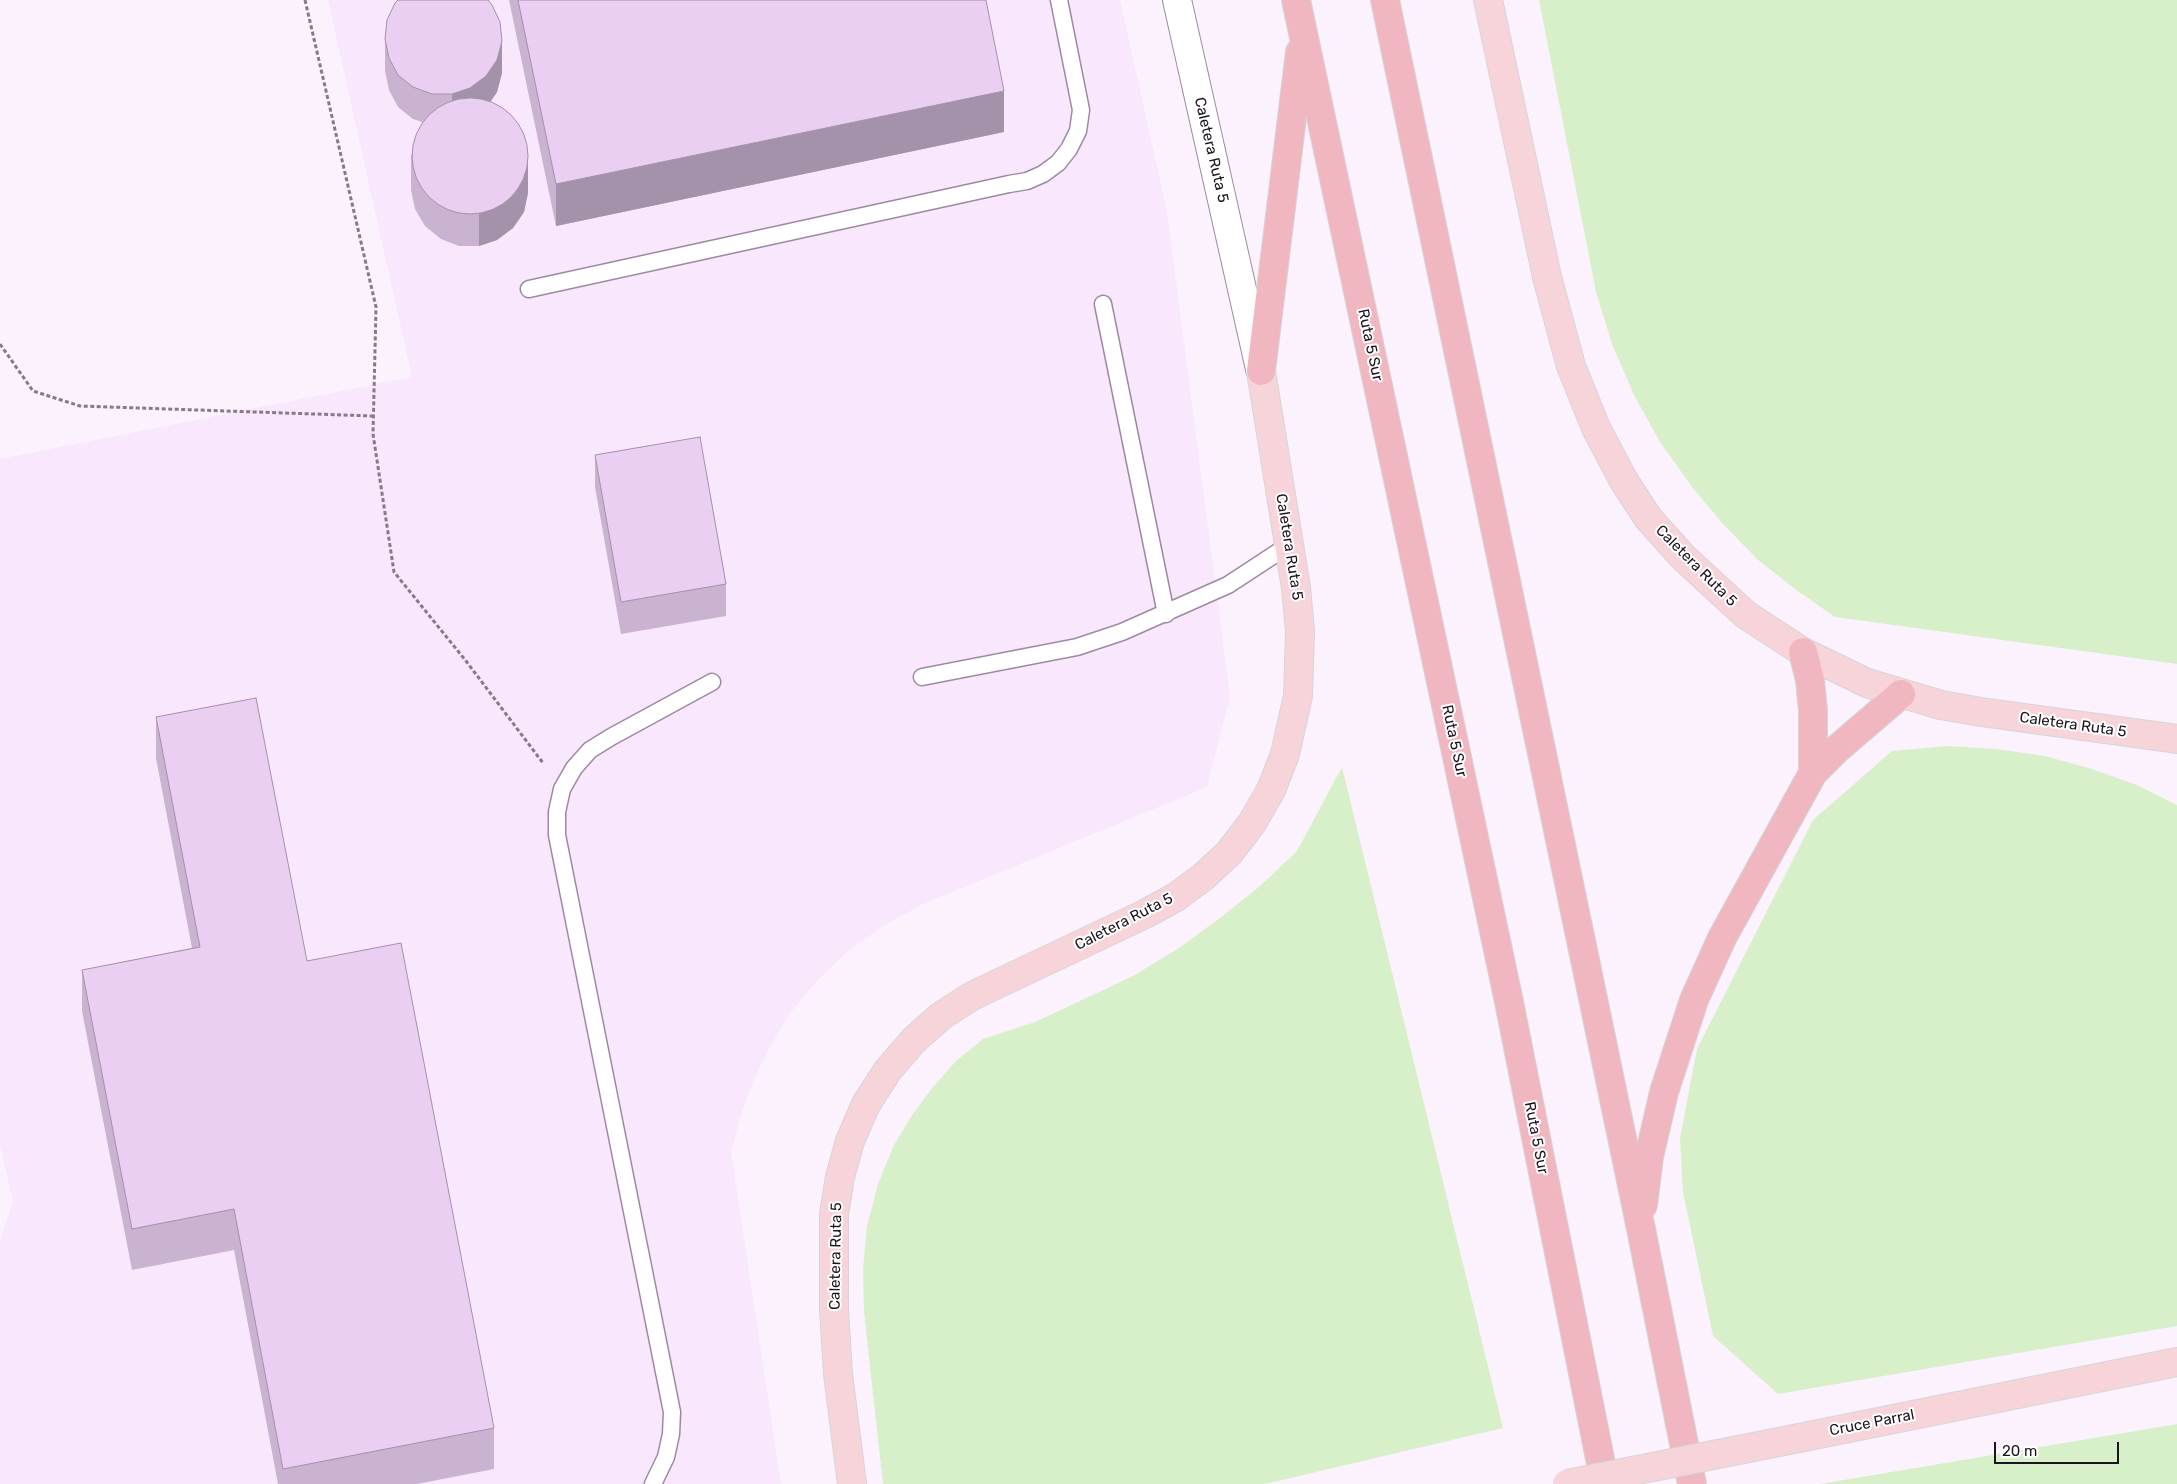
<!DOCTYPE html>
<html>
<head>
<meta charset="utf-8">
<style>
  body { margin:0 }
  #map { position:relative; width:2177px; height:1484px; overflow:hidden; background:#fbf2fe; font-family:Rubik,sans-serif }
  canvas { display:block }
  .scale { position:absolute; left:1994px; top:1442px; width:125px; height:22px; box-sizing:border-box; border:2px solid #1b131d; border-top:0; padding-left:6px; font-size:15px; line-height:18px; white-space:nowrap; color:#1b131d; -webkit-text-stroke:4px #fff; paint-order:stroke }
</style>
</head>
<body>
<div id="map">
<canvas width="2177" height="1484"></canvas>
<div class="scale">20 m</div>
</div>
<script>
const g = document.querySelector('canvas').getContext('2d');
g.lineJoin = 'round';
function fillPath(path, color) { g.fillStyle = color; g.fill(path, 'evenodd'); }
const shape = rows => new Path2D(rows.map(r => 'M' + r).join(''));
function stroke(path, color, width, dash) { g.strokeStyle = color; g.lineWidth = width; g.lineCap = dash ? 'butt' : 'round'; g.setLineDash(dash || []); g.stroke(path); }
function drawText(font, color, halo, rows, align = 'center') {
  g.font = font + ' Rubik,sans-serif'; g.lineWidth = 4; g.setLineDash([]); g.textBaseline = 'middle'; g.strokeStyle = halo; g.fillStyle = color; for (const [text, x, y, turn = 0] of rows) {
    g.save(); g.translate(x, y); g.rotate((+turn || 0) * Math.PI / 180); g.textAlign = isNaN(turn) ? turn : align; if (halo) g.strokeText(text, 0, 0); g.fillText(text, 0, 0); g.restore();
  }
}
fillPath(shape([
  [328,0,1120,0,1167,212,1230,697,1207,787,923,904,883,926,847,952,815,983,791,1012,771,1045,754,1079,741,1115,731,1152,781,1484,0,1484,0,1241,13,1201,0,1146,0,459,412,377]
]), '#f8e7fd');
fillPath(shape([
  [1539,0,2177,0,2177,664,1835,617,1795,589,1757,559,1723,524,1692,487,1660,442,1634,395,1612,344,1596,292],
  [1948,746,1997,749,2045,756,2092,769,2137,785,2177,805,2177,1326,1778,1394,1713,1336,1683,1192,1680,1138,1697,1049,1813,820,1892,751],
  [1342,767,1503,1428,1265,1484,883,1484,864,1312,863,1269,867,1226,878,1184,894,1145,912,1115,933,1087,956,1061,983,1039,1035,1022,1133,976,1179,948,1220,918,1260,886,1297,851],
  [2177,1424,2177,1484,1820,1484]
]), '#d7f0ca');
const service = shape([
  [529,289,1009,184,1027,181,1043,174,1058,163,1069,149,1078,131,1081,110,1059,0],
  [1103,304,1166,614],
  [922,677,1077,647,1122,632,1228,585,1289,545],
  [653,1484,666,1457,671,1434,672,1412,557,835,557,812,562,789,574,768,590,750,611,737,712,682]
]);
const minor = shape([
  [1177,0,1260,369]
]);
const primary = shape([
  [1488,0,1547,277,1571,366,1596,428,1624,481,1648,518,1684,558,1746,615,1803,652,1867,683,1941,705,1981,712,2177,739],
  [1799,1438,2177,1362],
  [852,1484,838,1374,834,1310,834,1214,840,1177,850,1141,866,1104,888,1070,914,1040,941,1016,972,996,1145,914,1176,897,1203,877,1229,853,1252,823,1271,790,1285,754,1298,696,1300,631,1296,588,1261,371]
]);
const motorway = shape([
  [1296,0,1508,997,1605,1484],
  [1385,0,1640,1224,1692,1484],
  [1261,371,1300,52],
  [1803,652,1810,680,1813,711,1813,773],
  [1643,1205,1649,1157,1664,1092,1694,1000,1722,938,1813,773,1837,749,1901,694]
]);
stroke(service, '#9e89a4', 19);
stroke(minor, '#9e89a4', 30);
stroke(primary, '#d6d5d6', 30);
stroke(motorway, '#d6d5d6', 30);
stroke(shape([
  [305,0,376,307,373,434,394,572,466,661,543,763],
  [0,344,33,391,80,406,373,416]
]), '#847b86', 3, [4, 2.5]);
stroke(service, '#fff', 16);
stroke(minor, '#fff', 28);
stroke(primary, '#f7d4da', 28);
stroke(motorway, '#f1b7c1', 28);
const primaryBridge = shape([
  [1567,1484,1799,1438]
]);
stroke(primaryBridge, '#d6d5d6', 30, []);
stroke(primaryBridge, '#f7d4da', 28);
fillPath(shape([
  [509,0,986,0,1004,132,556,226],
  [385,39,502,73,497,92,491,101,528,193,524,212,513,228,497,240,479,246,459,246,441,239,425,226,415,209,411,190,411,158,422,122,413,119,398,107,389,90,385,71],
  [595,455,726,584,726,616,621,634,595,487],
  [156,717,307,961,494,1428,494,1469,417,1484,278,1484,234,1250,132,1270,82,1011,82,970,192,948,156,758]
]), '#cab2d1');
fillPath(shape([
  [502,41,502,73,497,92,486,108,452,127,452,94],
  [1004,91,1004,132,556,226,556,184],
  [528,160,528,193,524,212,513,228,497,240,479,246,479,213]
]), '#a491aa');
const building = shape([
  [398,0,488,0,492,5,500,22,502,41,497,60,486,76,470,88,452,94,432,94,413,87,398,75,389,58,385,39,387,20,395,3,398,0],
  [518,0,986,0,1004,91,556,184,518,0],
  '412 156a58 58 0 1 1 116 0a58 58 0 1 1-116 0Z',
  [700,437,726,584,621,602,595,455,700,437],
  [256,698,307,961,401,943,494,1428,283,1469,234,1209,132,1229,82,970,200,947,156,717,256,698]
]);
fillPath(building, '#ebcff3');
stroke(building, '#a491aa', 1);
drawText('15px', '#1b131d', '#fff', [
  ["Caletera Ruta 5",1211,150,77],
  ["Ruta 5 Sur",1370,345,78],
  ["Caletera Ruta 5",1289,547,81],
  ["Caletera Ruta 5",1696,566,45],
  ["Caletera Ruta 5",2073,725,8],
  ["Ruta 5 Sur",1454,741,78],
  ["Caletera Ruta 5",1124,922,-27],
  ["Ruta 5 Sur",1536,1138,79],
  ["Caletera Ruta 5",836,1256,-89],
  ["Cruce Parral",1872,1423,-11]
]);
</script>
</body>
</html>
